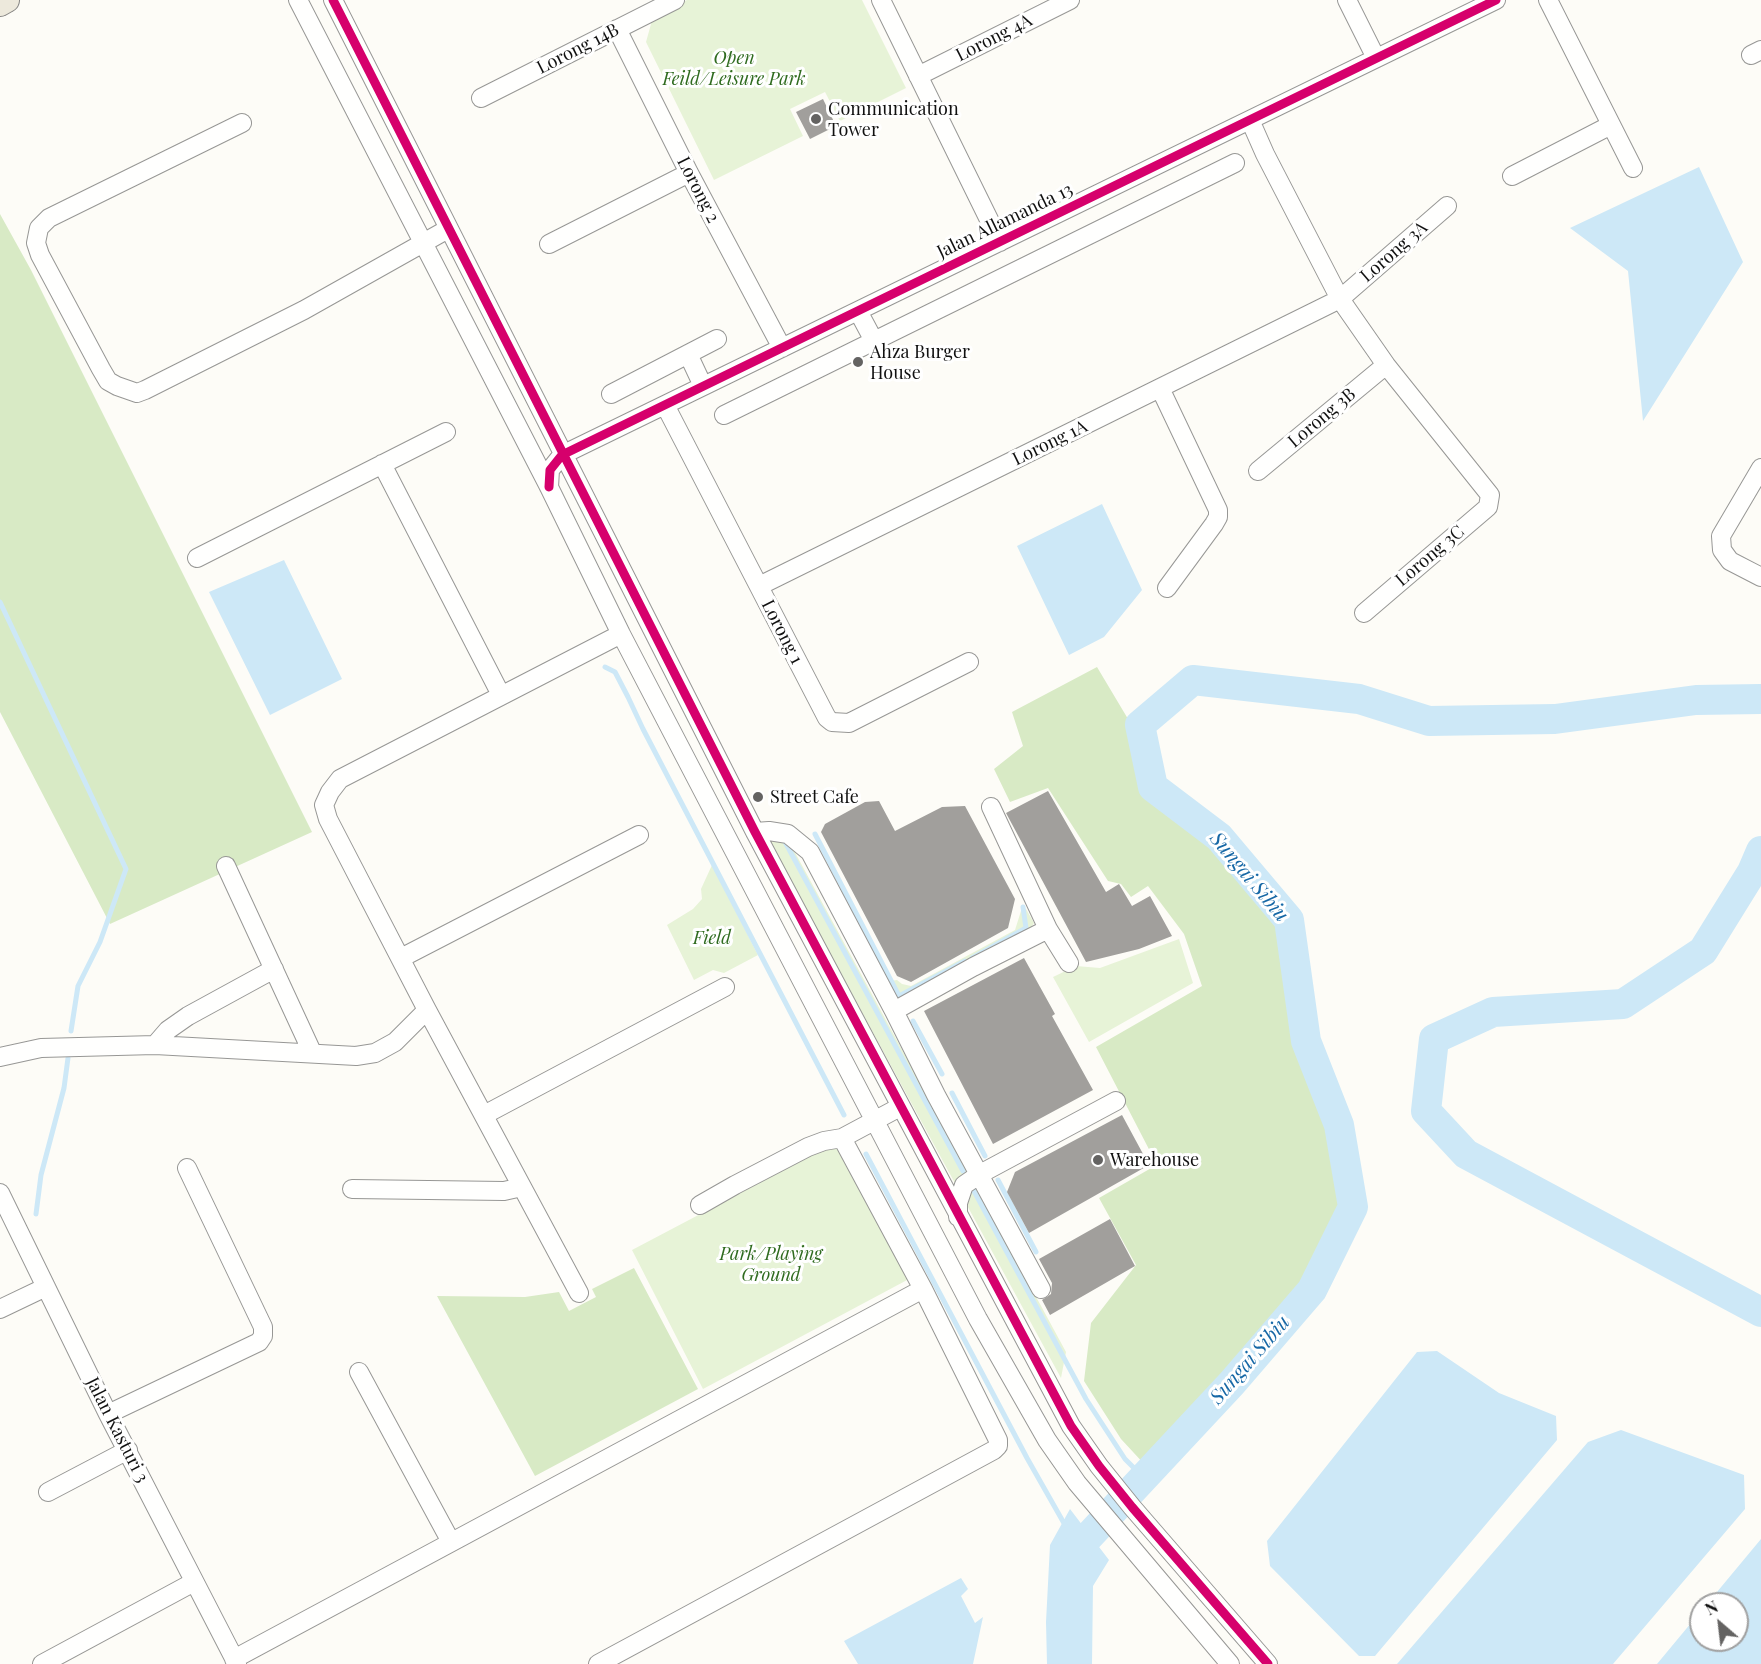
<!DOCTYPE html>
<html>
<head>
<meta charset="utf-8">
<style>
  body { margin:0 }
  #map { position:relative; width:1761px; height:1664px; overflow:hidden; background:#fdfcf7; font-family:"Playfair Display",serif }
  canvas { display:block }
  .north { position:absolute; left:1689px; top:1592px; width:60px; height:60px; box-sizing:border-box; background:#fff; border:2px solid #a0a0a0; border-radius:50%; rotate:332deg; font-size:16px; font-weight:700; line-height:24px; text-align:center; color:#111 }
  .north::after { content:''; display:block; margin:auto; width:21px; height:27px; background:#646362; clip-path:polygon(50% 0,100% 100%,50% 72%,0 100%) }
</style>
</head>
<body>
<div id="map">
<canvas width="1761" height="1664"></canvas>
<div class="north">N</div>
</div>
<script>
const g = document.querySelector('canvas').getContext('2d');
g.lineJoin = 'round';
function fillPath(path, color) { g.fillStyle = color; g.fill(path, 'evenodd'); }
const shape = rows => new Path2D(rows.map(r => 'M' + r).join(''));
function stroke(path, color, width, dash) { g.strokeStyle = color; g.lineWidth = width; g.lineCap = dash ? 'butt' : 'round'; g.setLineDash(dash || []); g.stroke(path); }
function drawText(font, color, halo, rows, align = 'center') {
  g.font = font + ' "Playfair Display",serif'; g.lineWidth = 6; g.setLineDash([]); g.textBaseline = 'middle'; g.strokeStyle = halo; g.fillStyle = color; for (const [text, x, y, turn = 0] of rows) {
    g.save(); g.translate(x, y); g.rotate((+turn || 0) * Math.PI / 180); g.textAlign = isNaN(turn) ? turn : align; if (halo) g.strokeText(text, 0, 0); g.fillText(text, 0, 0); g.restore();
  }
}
fillPath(shape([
  [687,0,862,0,906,88,840,121,825,92,790,109,803,136,714,180,646,42,653,17],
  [785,834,1066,1352,1061,1378,767,838],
  [712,865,758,955,724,973,713,970,694,980,667,925,693,909,702,899,701,889],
  [1026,909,1034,923,1030,929,908,993,901,994,894,989,890,981,897,980,902,984,911,986,1015,930,1021,911],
  [1179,939,1193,983,1089,1042,1053,977,1076,966,1100,968],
  [837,1142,909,1279,703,1389,632,1250]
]), '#e7f3d7');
fillPath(shape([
  [0,214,31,270,312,832,110,924,0,712],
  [1097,667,1131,724,1149,792,1211,839,1282,920,1297,1037,1329,1123,1343,1205,1306,1280,1146,1466,1121,1439,1084,1381,1091,1323,1136,1265,1099,1198,1153,1167,1153,1157,1096,1047,1202,986,1184,934,1148,886,1131,897,1121,884,1108,881,1048,788,1010,802,994,769,1023,746,1012,712],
  [634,1268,698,1389,535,1476,437,1296,525,1297,559,1292,569,1311,596,1297,592,1289]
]), '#d8eac5');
fillPath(shape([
  [1699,167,1743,262,1643,421,1628,271,1570,228],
  [1102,504,1142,590,1104,637,1069,655,1017,546],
  [284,560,342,679,270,715,209,592],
  [1437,1351,1499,1393,1556,1416,1557,1440,1375,1656,1359,1656,1270,1566,1267,1541,1417,1352],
  [1621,1430,1744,1475,1745,1509,1613,1664,1397,1664,1588,1442],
  [1070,1509,1109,1560,1093,1586,1092,1664,1047,1664,1046,1622,1050,1545],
  [1761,1539,1761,1664,1657,1664,1701,1611,1701,1640,1737,1640,1737,1604,1707,1604],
  [961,1578,968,1589,961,1596,975,1623,983,1617,973,1664,858,1664,844,1641]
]), '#cde8f7');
stroke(shape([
  [0,602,126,869,100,942,78,986,71,1031],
  [605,667,615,672,628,697,643,729,844,1115],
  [815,834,899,996,965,961],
  [784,840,963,1171],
  [972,958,1026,928,1023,907],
  [913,1021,942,1074],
  [952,1093,985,1156],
  [866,1154,1027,1458,1065,1525],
  [998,1180,1036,1252],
  [974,1191,1086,1399,1125,1459,1143,1477],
  [36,1214,41,1175,64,1088,68,1058]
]), '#cde8f7', 5);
stroke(shape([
  [1761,851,1752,872,1703,951,1623,1004,1493,1012,1434,1039,1426,1111,1466,1154,1761,1312],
  [1075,1571,1077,1549,1232,1383,1312,1290,1353,1207,1339,1125,1306,1041,1289,920,1219,837,1153,787,1140,725,1193,680,1359,699,1429,721,1555,719,1696,700,1761,699]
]), '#cde8f7', 30);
fillPath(shape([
  [823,99,836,126,810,139,796,112],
  [1048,791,1106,892,1119,884,1132,906,1150,896,1172,936,1139,949,1086,962,1006,813],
  [879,801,895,831,942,807,965,806,1015,899,1008,928,911,982,897,976,821,832,825,824,865,802],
  [1024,958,1055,1014,1052,1016,1093,1090,993,1144,924,1011],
  [1122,1115,1149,1165,1029,1233,1007,1192,1015,1172],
  [1110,1219,1135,1266,1050,1315,1042,1300,1051,1294,1052,1283,1039,1259]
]), '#a19f9c');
const minor = shape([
  [298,0,549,487,621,634,978,1319,1047,1440,1077,1483,1230,1664],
  [333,0,755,832,1071,1426,1099,1466,1132,1507,1268,1664],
  [881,0,1000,242],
  [1347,0,1376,58],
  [1548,0,1633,168],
  [617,29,689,173,782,348],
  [1751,55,1761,50],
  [918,76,1070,0],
  [481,98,675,0],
  [1250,120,1265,154,1340,299,1386,365,1490,495,1488,507,1364,613],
  [242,123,49,218,39,228,36,243,40,255,101,369,108,381,117,386,137,393,145,390,304,310,448,229],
  [1512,176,1611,125],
  [549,244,689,173],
  [858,311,874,341],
  [688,354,703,386],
  [1160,388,1218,510,1218,517,1214,524,1167,588],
  [611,394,717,339],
  [665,405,827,718,832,722,849,723,969,662],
  [724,415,1235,163],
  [382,464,501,695],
  [1761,468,1721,536,1722,550,1730,561,1761,577],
  [1258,471,1386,365],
  [549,487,550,470,562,455,1496,0],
  [197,558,446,432],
  [759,586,1340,299,1447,206],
  [991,807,1048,929,1069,963],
  [755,832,769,831,788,834,810,852,894,1011,936,1095,1041,1289],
  [226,866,312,1052],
  [401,958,639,835],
  [894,1011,973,967,1048,929],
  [155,1045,168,1030,188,1016,274,969],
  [0,1057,41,1048,155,1045,356,1056,375,1053,395,1042,427,1010],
  [484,1115,725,987],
  [842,1138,900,1107],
  [352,1189,504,1191,522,1187],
  [0,1193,108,1414,237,1664],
  [958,1217,958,1203,964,1185,980,1174,1116,1101],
  [579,1293,427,1010,328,819,324,805,330,792,340,779,621,634],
  [0,1309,46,1287],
  [359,1372,451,1542],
  [108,1414,259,1342,263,1336,263,1327,187,1168],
  [48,1492,128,1450],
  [234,1659,923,1289],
  [42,1664,194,1582],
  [598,1664,994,1450,998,1446,998,1440,923,1289,842,1138,824,1141,808,1147,735,1185,700,1205]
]);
const major = shape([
  [0,4,7,0]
]);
stroke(minor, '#979795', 20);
stroke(major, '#858482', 26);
stroke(minor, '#fffffe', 18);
stroke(major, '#ede9dc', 24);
stroke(shape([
  [333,0,755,832,1071,1426,1099,1466,1132,1507,1268,1664],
  [549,487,550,470,562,455,1496,0]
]), '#d6006c', 9);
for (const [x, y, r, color] of [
  [816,119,6,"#646362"],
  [858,362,6,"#646362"],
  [758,797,6,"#646362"],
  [1098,1160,6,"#646362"]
]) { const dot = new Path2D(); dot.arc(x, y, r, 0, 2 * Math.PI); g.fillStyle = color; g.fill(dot); stroke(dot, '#fff', 2); }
drawText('18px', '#111', '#fff', [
  ["Lorong 4A",994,38,-27],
  ["Lorong 14B",578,49,-27],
  ["Lorong 2",698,190,63],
  ["Jalan Allamanda 13",1005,221,-26],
  ["Lorong 3A",1394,252,-41],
  ["Lorong 3B",1322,418,-40],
  ["Lorong 1A",1050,443,-26],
  ["Lorong 3C",1430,556,-40],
  ["Lorong 1",782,632,63],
  ["Jalan Kasturi 3",117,1430,63]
]);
drawText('italic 18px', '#2f6b1f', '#fff', [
  ["Open",734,58],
  ["Feild/Leisure Park",734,79],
  ["Field",712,938],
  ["Park/Playing",771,1254],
  ["Ground",771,1275]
]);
drawText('18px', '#111', '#fff', [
  ["Communication",828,109],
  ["Tower",828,130],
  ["Ahza Burger",870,352],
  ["House",870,373],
  ["Street Cafe",770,797],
  ["Warehouse",1110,1160]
], 'left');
drawText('italic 20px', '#1768a6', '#fff', [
  ["Sungai Sibiu",1249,877,50],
  ["Sungai Sibiu",1250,1360,-49]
]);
</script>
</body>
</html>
